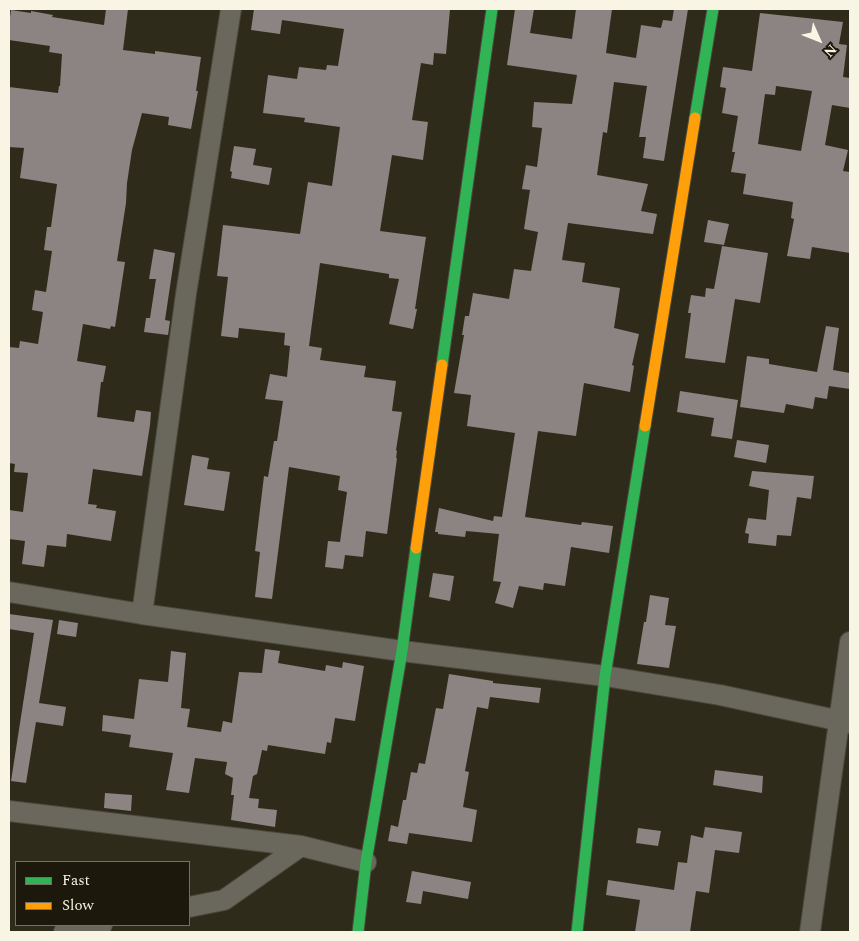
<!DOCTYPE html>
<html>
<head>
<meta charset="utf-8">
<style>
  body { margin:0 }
  #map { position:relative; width:859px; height:941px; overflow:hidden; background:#2f2b1b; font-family:Spectral,serif }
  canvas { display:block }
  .frame { position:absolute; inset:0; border:10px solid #f9f5e4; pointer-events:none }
  .legend { position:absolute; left:15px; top:861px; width:175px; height:65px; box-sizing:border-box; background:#1c190c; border:1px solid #747162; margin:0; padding:6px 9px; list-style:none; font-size:15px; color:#f9f5e4 }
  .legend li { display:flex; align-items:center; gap:10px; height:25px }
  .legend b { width:25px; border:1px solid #747162 }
  .north { position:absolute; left:794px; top:15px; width:50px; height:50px; -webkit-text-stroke:4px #1c190c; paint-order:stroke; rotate:134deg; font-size:14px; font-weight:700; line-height:20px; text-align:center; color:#f9f5e4 }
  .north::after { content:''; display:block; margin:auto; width:18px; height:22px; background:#f9f5e4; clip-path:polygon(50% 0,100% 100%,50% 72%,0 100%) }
</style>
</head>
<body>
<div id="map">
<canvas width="859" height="941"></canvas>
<div class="frame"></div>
<ul class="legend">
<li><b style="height:6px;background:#30b455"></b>Fast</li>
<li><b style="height:6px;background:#ff9f0a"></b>Slow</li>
</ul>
<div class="north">N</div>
</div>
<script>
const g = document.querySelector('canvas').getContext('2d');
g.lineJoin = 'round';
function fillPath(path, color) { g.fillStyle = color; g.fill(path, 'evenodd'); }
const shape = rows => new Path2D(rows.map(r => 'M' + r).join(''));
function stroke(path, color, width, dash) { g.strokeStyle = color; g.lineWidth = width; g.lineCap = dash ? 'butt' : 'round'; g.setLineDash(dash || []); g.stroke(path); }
fillPath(shape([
  [106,9,128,9,123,50,155,54,155,51,201,57,196,91,198,91,191,129,168,125,169,117,142,113,132,150,127,183,126,203,117,261,125,262,115,327,111,326,110,329,83,324,77,361,106,366,103,382,101,382,97,417,134,422,136,410,151,412,150,425,142,476,93,469,88,504,97,505,96,508,116,511,111,541,67,534,66,547,47,545,44,567,22,564,25,541,9,539,9,510,23,512,28,473,14,472,15,464,9,463,9,347,19,348,20,341,38,344,43,312,32,310,35,290,46,292,52,251,44,250,47,227,51,227,57,184,20,178,24,148,9,147,9,87,58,93,59,86,60,86,62,54,49,52,50,46,9,40,9,24,11,10,31,13,31,11,53,15,52,17,104,25],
  [254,9,450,9,446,54,434,53,433,65,421,63,412,120,428,122,423,160,392,155,380,231,426,237,415,309,417,309,413,329,389,324,399,279,389,278,389,274,320,263,309,346,322,348,320,360,366,366,364,377,396,381,392,411,402,412,396,450,397,451,396,458,397,458,387,534,366,531,363,557,345,555,343,569,325,567,328,541,340,542,347,492,338,490,340,476,289,467,272,599,255,597,260,552,255,551,264,476,268,477,274,441,277,441,283,401,265,399,270,374,287,377,290,346,284,345,285,333,239,328,238,338,221,336,228,277,217,276,223,225,300,234,308,182,332,186,340,127,304,122,305,118,263,113,268,75,297,79,299,67,326,70,327,65,338,66,344,29,282,20,280,34,251,30],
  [515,9,534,9,530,33,572,39,576,9,612,9,606,53,636,58,641,25,661,28,663,20,672,21,674,9,688,9,664,161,643,158,646,137,639,137,647,86,614,82,607,133,603,132,597,175,648,184,641,211,657,214,653,234,568,223,562,260,585,263,582,282,620,288,614,328,639,334,632,365,634,366,630,392,584,383,576,436,538,431,525,517,581,525,582,522,613,526,609,553,571,547,565,586,544,583,543,590,519,586,513,608,495,603,501,582,493,581,499,534,466,531,465,537,438,534,438,532,435,532,439,508,493,521,494,516,502,517,515,433,467,426,471,395,454,393,464,335,462,335,465,316,469,316,473,293,509,299,514,269,531,271,538,232,524,229,530,190,522,189,526,165,537,167,542,128,532,127,534,102,572,104,577,75,507,65],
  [760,13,843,22,839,44,847,45,843,77,850,78,850,108,832,105,825,145,848,150,843,171,850,172,850,253,812,247,810,259,787,256,794,219,791,218,793,202,743,194,746,174,731,172,735,152,732,152,738,116,722,113,726,88,720,87,723,67,752,71],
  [776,86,812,91,801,151,758,144,765,94,775,95],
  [234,146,256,149,253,165,272,168,269,185,231,178,232,172,230,171],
  [708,220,729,224,724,245,704,242],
  [722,246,768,253,760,303,735,299,725,363,685,358,691,313,688,313,691,295,705,297,706,288,714,289],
  [154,249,175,253,165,320,170,321,168,335,144,332,146,318,150,318,156,279,149,279],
  [826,326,839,328,833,370,850,373,850,389,829,386,827,399,815,397,813,409,786,404,784,413,740,407,747,356,769,359,769,364,817,372],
  [680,391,738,400,732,439,711,436,714,418,677,412],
  [737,440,769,445,766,463,734,457],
  [192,455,209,458,207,469,230,472,224,511,184,505],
  [752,471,814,476,811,499,797,497,791,536,777,535,776,546,748,543,749,534,745,533,748,518,766,520,769,490,749,486],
  [433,573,454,576,450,601,429,597],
  [650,595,669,598,665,625,676,626,669,668,637,664,644,622,646,622],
  [9,614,53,620,39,703,66,707,63,726,36,722,26,783,11,781,34,633,9,629],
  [59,620,78,623,76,637,57,634],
  [265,649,280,651,278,663,325,671,326,665,342,668,343,662,364,666,355,721,335,718,331,743,327,742,325,754,268,745,267,751,262,750,257,774,253,776,249,798,259,799,258,808,277,810,275,827,231,820,234,795,231,795,233,778,225,774,227,762,195,758,189,793,166,790,173,753,129,747,131,735,102,731,103,715,134,719,139,679,168,682,171,651,186,653,181,708,190,709,187,727,221,732,223,721,232,723,239,672,262,673],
  [449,674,493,681,493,683,541,688,539,703,490,697,488,709,477,707,465,771,469,772,463,807,477,810,472,842,409,833,407,844,388,841,391,825,398,827,403,800,406,800,411,772,417,773,419,763,425,764,436,708,443,709],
  [715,770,763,776,762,793,713,785],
  [105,793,132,795,131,811,104,808],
  [705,827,742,832,739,853,715,850,709,893,696,891,690,932,635,932,640,900,606,895,608,880,674,890,678,862,687,863,691,835,703,838],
  [638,828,661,831,658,846,636,843],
  [412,871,471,882,468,899,423,891,421,904,406,902]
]), '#8b8482');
const street = shape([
  [9,592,142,614,402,651,605,676,720,695,850,723],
  [142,614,186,294,231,9],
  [9,811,301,846,366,862],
  [189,907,224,900,301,846],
  [64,932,102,925],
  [810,932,850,642]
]);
const fast = shape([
  [695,118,713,9],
  [442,365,492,9],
  [358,932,366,862,402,651,416,548],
  [577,932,605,676,645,426]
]);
const slow = shape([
  [645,426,695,118],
  [416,548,442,365]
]);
stroke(street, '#4c483c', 22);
stroke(fast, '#4c483c', 13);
stroke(slow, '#4c483c', 13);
stroke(street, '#6a675c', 20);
stroke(fast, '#30b455', 11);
stroke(slow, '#ff9f0a', 11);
</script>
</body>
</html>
